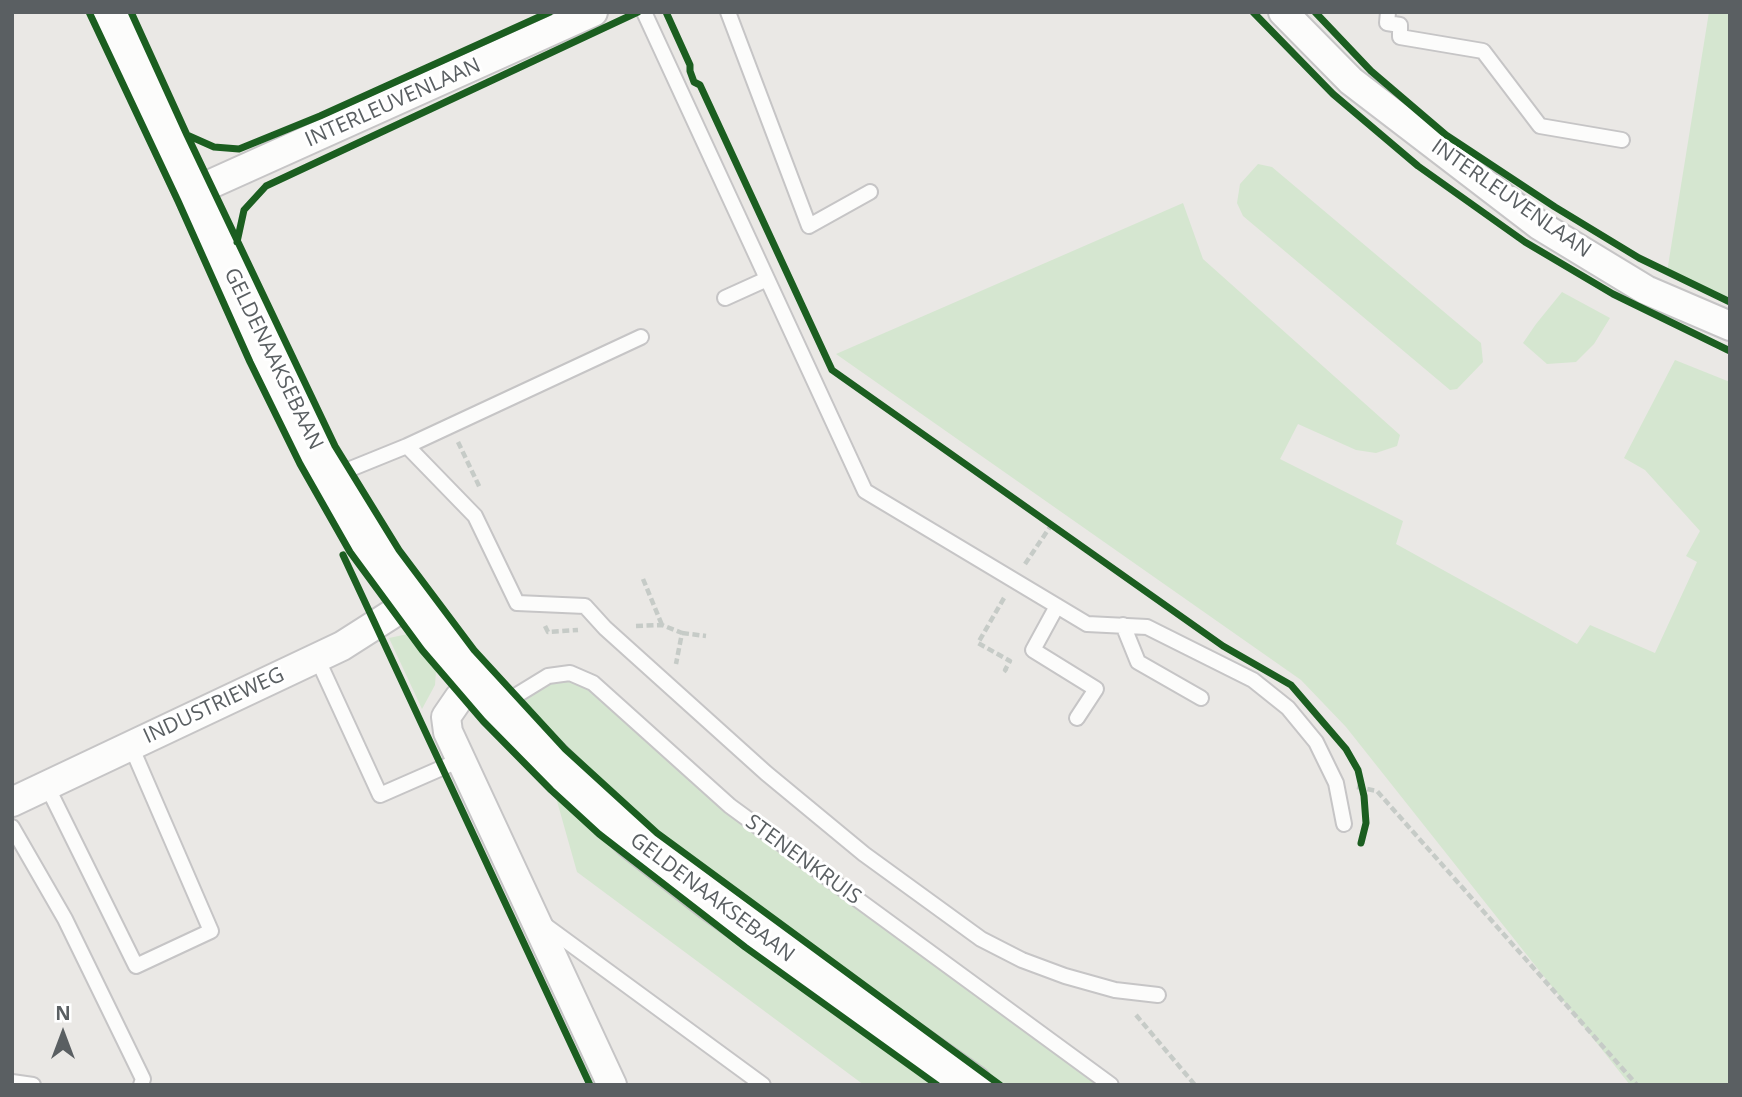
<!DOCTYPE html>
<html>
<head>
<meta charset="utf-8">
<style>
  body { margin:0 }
  #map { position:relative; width:1742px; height:1097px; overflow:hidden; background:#eae8e5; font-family:"Open Sans",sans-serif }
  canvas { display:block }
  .frame { position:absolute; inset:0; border:14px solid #5a5f62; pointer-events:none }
  .north { position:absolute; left:28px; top:999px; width:70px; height:70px; -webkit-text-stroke:5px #fff; paint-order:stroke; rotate:0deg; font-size:19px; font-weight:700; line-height:28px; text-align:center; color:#5a5f62 }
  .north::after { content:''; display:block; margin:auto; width:24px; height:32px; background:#5a5f62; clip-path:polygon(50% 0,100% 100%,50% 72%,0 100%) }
</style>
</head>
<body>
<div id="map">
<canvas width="1742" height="1097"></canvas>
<div class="frame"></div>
<div class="north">N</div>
</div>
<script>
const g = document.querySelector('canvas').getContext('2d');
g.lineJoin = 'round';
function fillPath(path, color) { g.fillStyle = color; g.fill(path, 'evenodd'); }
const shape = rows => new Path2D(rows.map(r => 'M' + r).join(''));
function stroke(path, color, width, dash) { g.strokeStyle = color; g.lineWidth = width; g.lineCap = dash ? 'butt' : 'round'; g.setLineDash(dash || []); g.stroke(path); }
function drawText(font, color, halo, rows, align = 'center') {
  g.font = font + ' "Open Sans",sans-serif'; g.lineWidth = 6; g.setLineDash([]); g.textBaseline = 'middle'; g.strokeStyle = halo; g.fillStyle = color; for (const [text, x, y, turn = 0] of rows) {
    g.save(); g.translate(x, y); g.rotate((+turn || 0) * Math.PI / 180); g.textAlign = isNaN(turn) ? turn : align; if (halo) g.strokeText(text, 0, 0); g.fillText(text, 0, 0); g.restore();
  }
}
fillPath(shape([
  [1709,12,1730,12,1730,302,1667,272],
  [1258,164,1272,167,1481,343,1483,362,1457,389,1450,390,1243,216,1237,203,1240,184],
  [1183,203,1203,259,1400,435,1397,446,1376,453,1356,450,1298,424,1280,459,1403,521,1396,544,1577,644,1590,625,1655,653,1697,562,1686,556,1700,531,1645,470,1624,458,1675,360,1730,382,1730,1085,1630,1085,1346,727,1301,680,836,354],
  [1562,292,1610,318,1594,344,1576,362,1547,364,1523,343,1536,324],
  [408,634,436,671,435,685,422,709,389,638],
  [548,676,593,683,730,806,1111,1085,864,1085,577,872,544,755,499,709]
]), '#d5e6d0');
const lane = shape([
  [644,12,865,491,1087,624,1147,627,1253,680,1288,708,1316,742,1336,783,1344,824],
  [728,12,809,226,870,192],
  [1388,12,1387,23,1400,25,1400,37,1483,51,1540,126,1622,140],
  [725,298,767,279],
  [407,446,475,516,517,603,585,606,605,628,766,773,864,854,981,939,1022,960,1065,976,1115,990,1158,995],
  [333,476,407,446,641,337],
  [1057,606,1033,650,1096,689,1077,718],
  [1123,625,1138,662,1201,698],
  [317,658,380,795,460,760],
  [500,709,517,695,548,676,570,673,593,683,730,806,1111,1085],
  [47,786,136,966,211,931,131,746],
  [12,827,65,919,143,1079,141,1085],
  [542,923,763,1085],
  [12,1082,33,1085]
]);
const street = shape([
  [1283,12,1351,81,1539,225,1646,290,1730,326],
  [193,192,593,12],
  [474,683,459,698,446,717,448,732,612,1085],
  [12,802,342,646,411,602]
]);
const secondary = shape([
  [110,12,193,192,326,469,376,552,474,683,633,840,710,900,973,1085]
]);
stroke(lane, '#c6c5c6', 18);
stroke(street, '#c6c5c6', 32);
stroke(secondary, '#c5c5c5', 42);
stroke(shape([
  [458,442,480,488],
  [1025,564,1052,524],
  [643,579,662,625],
  [1004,598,978,643,1010,661,1005,670,1009,673],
  [545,626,548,632,578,630],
  [636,626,662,625,682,633,676,664],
  [682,633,706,636],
  [1357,787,1377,791,1637,1085],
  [1136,1015,1195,1085]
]), '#c6cbc7', 4.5, [7, 3.5]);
stroke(lane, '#fcfcfb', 14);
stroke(street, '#fcfcfb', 28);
stroke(secondary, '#fcfcfb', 38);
stroke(shape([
  [89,12,178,201,250,362,300,464,350,552,422,650,483,721,551,790,599,834,745,947,937,1085],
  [131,12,187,135,214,147,239,149,320,116,550,12],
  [666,12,690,65,690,71,694,82,700,85,832,370,1223,646,1291,685,1346,749,1358,770,1364,796,1366,823,1361,843],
  [1253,12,1333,94,1418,166,1525,242,1613,294,1730,351],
  [1315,12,1371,71,1446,135,1555,207,1639,258,1730,302],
  [187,135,335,446,399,550,474,650,565,749,657,833,1000,1085],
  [237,242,244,210,266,186,638,12],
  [343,555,590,1085]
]), '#1b5e20', 7);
drawText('21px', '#5a5f62', '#fff', [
  ["INTERLEUVENLAAN",393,103,-24],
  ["INTERLEUVENLAAN",1511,199,35],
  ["GELDENAAKSEBAAN",273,359,64],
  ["INDUSTRIEWEG",214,706,-25],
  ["STENENKRUIS",803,860,36],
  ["GELDENAAKSEBAAN",712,898,37]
]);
</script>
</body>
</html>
